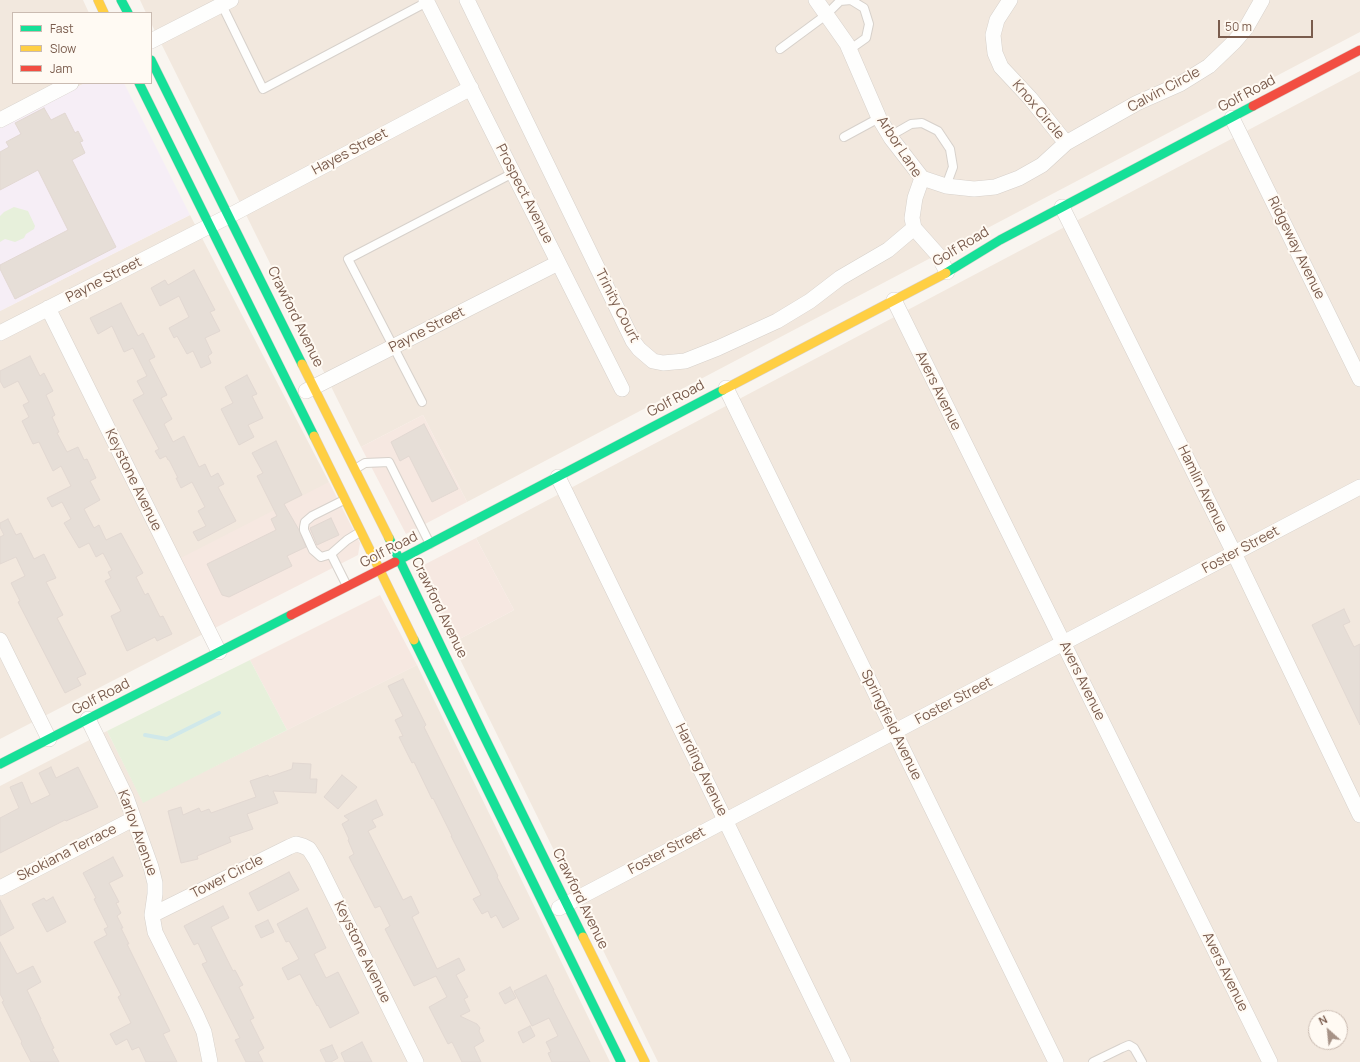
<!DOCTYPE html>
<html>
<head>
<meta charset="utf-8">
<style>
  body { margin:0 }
  #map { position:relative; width:1360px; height:1062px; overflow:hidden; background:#f9f5f0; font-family:Manrope,sans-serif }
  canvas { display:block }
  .legend { position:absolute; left:12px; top:12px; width:140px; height:72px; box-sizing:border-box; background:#fffaf3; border:1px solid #cabbb1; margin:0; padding:5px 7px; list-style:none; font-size:12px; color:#7a5c4d }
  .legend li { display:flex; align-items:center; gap:8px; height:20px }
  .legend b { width:20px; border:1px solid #cabbb1 }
  .north { position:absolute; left:1308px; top:1010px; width:40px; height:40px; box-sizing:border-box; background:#fffaf3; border:1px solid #cabbb1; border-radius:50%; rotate:333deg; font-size:11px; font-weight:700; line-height:16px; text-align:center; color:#7a5c4d }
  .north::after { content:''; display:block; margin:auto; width:14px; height:18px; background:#a69286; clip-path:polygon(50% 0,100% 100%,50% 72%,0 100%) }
  .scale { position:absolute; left:1218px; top:20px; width:95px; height:18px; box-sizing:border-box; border:2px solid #7a5c4d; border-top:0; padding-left:5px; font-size:12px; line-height:14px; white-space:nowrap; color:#7a5c4d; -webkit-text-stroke:3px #fffaf3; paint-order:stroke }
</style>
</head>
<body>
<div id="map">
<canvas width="1360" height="1062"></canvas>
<ul class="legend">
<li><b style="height:5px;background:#16e098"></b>Fast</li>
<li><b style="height:5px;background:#ffcf43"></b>Slow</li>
<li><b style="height:5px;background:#f24e42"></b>Jam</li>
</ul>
<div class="north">N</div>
<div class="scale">50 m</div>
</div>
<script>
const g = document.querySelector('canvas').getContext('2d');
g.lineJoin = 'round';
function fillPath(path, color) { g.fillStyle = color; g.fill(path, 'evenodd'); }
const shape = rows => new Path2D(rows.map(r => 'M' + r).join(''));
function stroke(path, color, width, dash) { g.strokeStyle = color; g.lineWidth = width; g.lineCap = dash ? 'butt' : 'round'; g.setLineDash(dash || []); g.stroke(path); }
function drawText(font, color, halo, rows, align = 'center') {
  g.font = font + ' Manrope,sans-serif'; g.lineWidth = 4; g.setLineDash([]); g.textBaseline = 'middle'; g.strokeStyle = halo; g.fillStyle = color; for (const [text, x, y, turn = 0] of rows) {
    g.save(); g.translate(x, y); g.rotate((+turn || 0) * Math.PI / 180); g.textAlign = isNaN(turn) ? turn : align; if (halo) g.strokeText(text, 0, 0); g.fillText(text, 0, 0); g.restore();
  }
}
fillPath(shape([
  [0,0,83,0,89,13,13,13,13,83,85,83,0,126],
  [140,0,1360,0,1360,32,467,502,423,415,361,447,151,23,151,13,146,13],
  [1360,71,1360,1062,658,1062,452,643,514,610,476,538],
  [1316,1018,1340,1018,1340,1042,1316,1042],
  [190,215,329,482,207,632,0,739,0,311],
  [417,665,610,1062,0,1062,0,786,107,731,143,802]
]), '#f2e8de');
fillPath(shape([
  [423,415,467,502,406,534,361,447],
  [329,482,360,543,358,555,207,632,171,563],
  [476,538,514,610,452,643,414,570],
  [380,595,417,665,287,730,250,660]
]), '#f6e8e1');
fillPath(shape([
  [85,83,124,83,190,215,0,311,0,126]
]), '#f6eef6');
fillPath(shape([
  [14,207,28,211,35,226,34,229,26,234,24,238,15,242,5,239,0,242,0,216,4,212],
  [250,660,287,730,143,803,107,731]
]), '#e7f0db');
stroke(shape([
  [145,735,167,739,219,713]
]), '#d0e8ea', 4);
const building = shape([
  [44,108,51,120,65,113,75,133,78,131,83,141,80,142,85,153,72,160,116,247,15,299,0,269,0,265,68,230,38,170,0,190,0,152,9,147,6,142,21,134,15,123,44,108],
  [194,270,215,310,210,312,220,331,205,338,212,353,208,356,211,363,201,368,193,351,187,354,177,336,174,338,169,328,189,317,179,296,160,306,151,288,165,280,168,285,194,270],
  [121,303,138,336,143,333,155,357,149,360,167,395,161,398,172,419,164,424,173,442,184,436,199,467,205,464,211,477,218,473,224,484,218,487,236,521,198,541,193,532,206,526,198,511,205,507,192,482,181,488,176,478,178,478,169,460,168,460,166,456,160,459,155,451,159,449,133,400,144,394,137,381,147,376,133,348,124,352,112,326,98,334,90,318,121,303],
  [30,356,40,376,44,373,53,391,46,395,55,415,52,417,59,432,57,433,67,452,78,447,84,460,87,459,96,478,90,481,100,500,84,509,94,528,99,525,106,540,121,533,143,573,136,577,145,595,148,593,160,617,163,616,172,634,157,641,155,637,127,651,111,616,121,611,105,581,111,578,108,572,112,570,103,553,96,557,89,543,79,548,64,523,71,519,62,502,52,507,47,498,71,486,61,466,53,471,39,442,33,444,22,421,29,417,23,405,29,402,18,381,4,388,0,381,0,371,30,356],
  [247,375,257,394,252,396,263,418,248,425,254,437,239,445,221,409,233,403,225,387,247,375],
  [424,424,458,489,432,502,409,456,400,461,391,442,424,424],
  [276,441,302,495,284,504,299,530,306,547,287,556,292,566,229,597,222,595,207,564,276,530,271,519,277,516,257,476,263,473,252,453,276,441],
  [331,518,339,535,317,545,310,528,331,518],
  [8,519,16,535,21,533,34,559,44,554,56,578,46,582,63,615,57,618,86,674,77,678,81,685,65,693,18,602,20,601,11,583,25,576,16,557,0,564,0,537,4,535,0,527,0,523,8,519],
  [1344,609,1350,622,1343,625,1354,647,1360,644,1360,725,1312,625,1344,609],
  [403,679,426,725,424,727,498,876,497,877,519,919,503,928,496,915,491,918,488,911,482,914,473,899,481,895,451,836,452,836,433,798,432,799,414,762,412,763,399,737,403,736,395,720,403,716,388,686,403,679],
  [293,763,311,764,310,779,317,779,316,793,273,791,278,803,247,814,253,829,229,837,231,842,197,856,198,859,181,863,168,811,181,807,183,815,199,808,201,812,209,809,211,813,256,797,250,781,268,775,269,777,292,769,293,763],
  [51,767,56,778,78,767,98,807,66,821,65,820,0,853,0,818,19,808,10,787,22,782,31,804,50,795,39,773,51,767],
  [342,775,357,787,338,809,324,797,342,775],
  [376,800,383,815,372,820,376,827,368,831,403,900,411,896,419,913,412,917,437,969,459,958,465,970,456,975,468,997,464,999,470,1011,460,1016,477,1024,480,1028,479,1031,484,1041,474,1047,481,1062,462,1062,452,1042,448,1044,429,1007,447,997,436,976,414,986,385,929,390,926,380,906,375,908,349,857,354,854,348,840,349,839,342,824,349,820,344,816,376,800],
  [113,857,123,876,109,883,119,902,116,903,121,913,117,916,123,928,121,928,129,944,127,944,170,1031,163,1034,177,1062,146,1062,139,1047,132,1050,127,1039,116,1045,110,1034,131,1023,118,997,121,995,94,942,107,935,104,929,108,927,94,899,96,898,83,873,113,857],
  [289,872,299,890,258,911,249,893,289,872],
  [53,897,66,922,47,932,32,904,44,898,46,901,53,897],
  [0,900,14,928,0,936,0,900],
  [223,906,229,918,211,927,233,971,235,970,243,985,239,987,240,989,254,1018,250,1020,264,1048,258,1052,263,1062,246,1062,235,1040,240,1038,202,964,207,962,198,943,194,945,184,926,223,906],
  [307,908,326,948,314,954,326,978,338,972,359,1013,330,1028,318,1005,317,1006,300,974,288,980,282,968,299,959,289,941,286,942,277,924,307,908],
  [268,920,274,932,261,938,255,926,268,920],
  [0,942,17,974,33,966,41,982,27,990,41,1019,40,1019,54,1048,52,1049,59,1062,31,1062,21,1043,22,1042,2,1002,4,1001,0,994,0,942],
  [546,975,554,990,553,990,590,1062,552,1062,548,1053,551,1052,546,1042,558,1036,549,1018,532,1026,514,991,546,975],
  [510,987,516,998,505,1004,499,993,510,987],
  [530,1026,535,1036,523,1043,518,1032,530,1026],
  [362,1042,372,1062,345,1062,341,1053,362,1042],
  [332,1045,338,1058,331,1062,326,1062,320,1050,332,1045]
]);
fillPath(building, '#e6ded7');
stroke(building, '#e2d8d2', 1);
const lane = shape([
  [221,3,263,89,427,2],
  [780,49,826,15,840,1,851,0,864,8,869,24,866,38,849,50],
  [890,136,911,124,922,123,938,131,950,149,953,167,946,186],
  [844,137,879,118],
  [422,402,348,259,513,173],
  [355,469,365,463,389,462,430,544],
  [344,500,312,516,305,522,304,527,304,530,313,550,321,557,331,554,347,586],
  [331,554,347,540,360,532],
  [1093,1062,1122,1048,1129,1045,1134,1048,1142,1062]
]);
const street = shape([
  [426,0,622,389],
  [467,0,633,341,639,349,653,361,663,363,685,361,718,348,777,321,810,301,840,278,888,250,914,228],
  [816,0,847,44,879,118,891,138,922,178,915,198,912,218,914,228,938,255,947,272],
  [151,41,231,0],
  [1232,118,1360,379],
  [0,120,71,83],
  [1066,143,1137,103,1180,84,1209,66,1234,42,1246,28,1262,0],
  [922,178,946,186,974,189,995,187,1019,178,1042,165,1066,143,1030,98,1001,67,995,53,993,35,997,20,1010,0],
  [1062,207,1234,553,1360,815],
  [894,300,1270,1062],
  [48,308,219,652],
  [0,333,229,216,471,88],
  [726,388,1056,1062],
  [306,391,558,263],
  [558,477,843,1062],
  [0,640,49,739],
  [88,719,126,797,151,867,155,883,155,894,152,915,155,932,196,1014,204,1032,210,1062],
  [0,888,133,819],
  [559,908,1360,487],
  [152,915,289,847,296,844,303,846,309,849,316,860,416,1062]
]);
const fast = shape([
  [121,0,128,13],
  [151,60,302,364],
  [139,83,314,436],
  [946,273,1000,240,1253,106],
  [389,538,483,734,583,937],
  [395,562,723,390],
  [414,640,621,1062],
  [0,764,291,615]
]);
const slow = shape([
  [98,0,104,13],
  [302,364,389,538],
  [723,390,946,273],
  [314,436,414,640],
  [583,937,645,1062]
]);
const jam = shape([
  [1253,106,1360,50],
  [291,615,395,562]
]);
stroke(lane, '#d7d1cb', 10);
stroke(street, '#d7d1cb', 16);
stroke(fast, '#d9d2cb', 10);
stroke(slow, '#d9d2cb', 10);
stroke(jam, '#d9d2cb', 10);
stroke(lane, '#fefefd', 8);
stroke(street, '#fefefd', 15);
stroke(fast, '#16e098', 9);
stroke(slow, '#ffcf43', 9);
stroke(jam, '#f24e42', 9);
drawText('14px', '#7a5c4d', '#fffaf3', [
  ["Calvin Circle",1164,90,-28],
  ["Golf Road",1247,94,-28],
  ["Knox Circle",1038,110,50],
  ["Arbor Lane",899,147,57],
  ["Hayes Street",350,152,-28],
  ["Prospect Avenue",524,194,63],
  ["Golf Road",961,247,-31],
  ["Ridgeway Avenue",1296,248,64],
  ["Payne Street",104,280,-27],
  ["Trinity Court",617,306,63],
  ["Crawford Avenue",295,317,64],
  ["Payne Street",427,330,-27],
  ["Avers Avenue",938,391,64],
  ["Golf Road",676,399,-28],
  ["Keystone Avenue",133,480,64],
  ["Hamlin Avenue",1202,489,64],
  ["Golf Road",389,550,-27],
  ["Foster Street",1241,550,-28],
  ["Crawford Avenue",439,608,64],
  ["Avers Avenue",1082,681,64],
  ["Golf Road",101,697,-27],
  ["Foster Street",954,701,-28],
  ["Springfield Avenue",891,725,64],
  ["Harding Avenue",701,770,64],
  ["Karlov Avenue",137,833,70],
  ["Foster Street",667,851,-28],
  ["Skokiana Terrace",67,853,-27],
  ["Tower Circle",227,877,-27],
  ["Crawford Avenue",580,899,64],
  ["Keystone Avenue",362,952,64],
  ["Avers Avenue",1225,972,64]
]);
</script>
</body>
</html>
